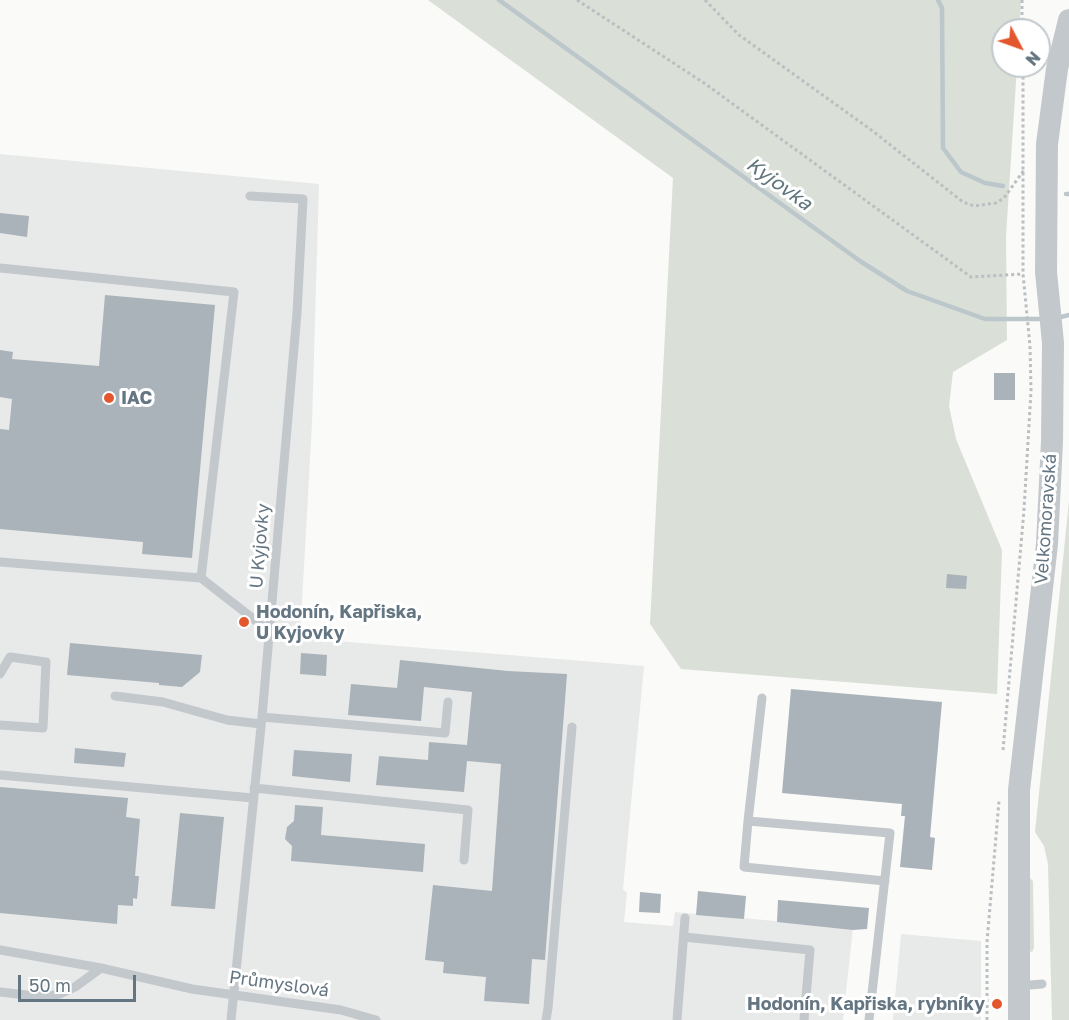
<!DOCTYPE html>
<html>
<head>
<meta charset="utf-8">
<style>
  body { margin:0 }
  #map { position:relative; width:1069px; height:1020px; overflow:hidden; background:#fafaf8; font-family:"Golos Text",sans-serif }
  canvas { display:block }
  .north { position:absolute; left:991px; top:18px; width:60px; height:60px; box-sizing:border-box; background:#fff; border:2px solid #c1c8cd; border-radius:50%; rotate:131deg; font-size:16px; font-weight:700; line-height:24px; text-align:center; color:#657683 }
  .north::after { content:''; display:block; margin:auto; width:21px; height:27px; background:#e4572e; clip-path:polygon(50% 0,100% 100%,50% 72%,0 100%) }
  .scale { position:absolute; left:18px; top:975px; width:118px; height:27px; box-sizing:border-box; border:3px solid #657683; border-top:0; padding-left:8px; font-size:18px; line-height:21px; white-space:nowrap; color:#657683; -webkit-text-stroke:4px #fff; paint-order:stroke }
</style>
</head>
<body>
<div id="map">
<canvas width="1069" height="1020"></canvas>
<div class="north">N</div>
<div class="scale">50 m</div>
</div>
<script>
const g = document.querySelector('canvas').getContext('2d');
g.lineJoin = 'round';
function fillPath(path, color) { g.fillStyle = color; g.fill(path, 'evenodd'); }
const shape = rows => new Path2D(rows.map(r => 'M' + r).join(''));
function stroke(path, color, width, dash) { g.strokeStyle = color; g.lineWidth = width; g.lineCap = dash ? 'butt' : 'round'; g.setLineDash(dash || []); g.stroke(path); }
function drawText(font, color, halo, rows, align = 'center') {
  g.font = font + ' "Golos Text",sans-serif'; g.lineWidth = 6; g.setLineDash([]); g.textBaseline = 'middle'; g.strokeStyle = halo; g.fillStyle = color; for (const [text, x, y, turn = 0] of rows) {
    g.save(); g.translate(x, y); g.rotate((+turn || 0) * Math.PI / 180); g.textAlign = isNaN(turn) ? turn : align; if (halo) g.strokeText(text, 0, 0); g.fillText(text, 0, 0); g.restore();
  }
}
fillPath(shape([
  [0,154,319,184,312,423,300,638,644,666,623,889,627,893,624,922,673,926,675,912,853,928,843,1020,0,1020],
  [901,934,981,941,981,1020,893,1020]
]), '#e8e9e9');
fillPath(shape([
  [428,0,1021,0,1019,30,1003,30,1003,66,1017,66,1006,236,1007,340,953,372,949,406,956,439,1002,550,997,694,681,669,650,624,673,178],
  [1069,501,1069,1020,1052,1020,1048,864,1044,846,1035,832],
  [1030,878,1033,881,1034,948,1032,952,1029,951]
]), '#dadfd7');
stroke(shape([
  [499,0,860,261,907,291,985,319,1043,319],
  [938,0,942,8,943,148,961,172,985,183,1003,186],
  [1066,194,1069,194],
  [1057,318,1069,315]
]), '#bbc7cb', 4.5);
fillPath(shape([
  [0,213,29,216,27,237,0,233],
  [105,295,215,305,192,558,142,554,143,542,0,529,0,429,9,430,12,399,0,397,0,350,13,352,12,359,99,366],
  [994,373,1015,373,1015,400,994,400],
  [947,574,967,576,966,589,946,588],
  [70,643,202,655,200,672,182,687,159,685,159,683,67,675],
  [301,653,327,655,326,676,300,674],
  [400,660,508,671,567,674,545,960,532,959,529,1004,484,1001,486,977,443,973,444,962,425,960,433,885,492,891,501,764,467,761,464,792,376,785,379,756,428,760,429,742,467,745,472,692,424,687,421,721,348,715,351,684,397,688],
  [791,689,942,702,930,837,935,838,932,870,900,867,905,816,901,816,902,804,782,793],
  [75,748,126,753,124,767,74,763],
  [294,750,352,754,350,782,292,776],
  [0,787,128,798,126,817,140,819,135,876,139,876,137,899,133,898,133,906,118,905,117,924,0,913],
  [295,805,323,807,321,835,425,844,423,872,291,861,292,846,285,839,287,827,294,821],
  [180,813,224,817,215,909,171,906],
  [698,891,746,896,744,919,696,915],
  [640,892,661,894,660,913,639,912],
  [778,900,869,908,867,929,853,930,777,922]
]), '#aab3b9');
stroke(shape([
  [577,0,704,83,971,277,1023,274],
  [705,0,739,35,870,129,963,202,974,206,996,203,1004,198,1024,170],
  [1022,0,1022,30],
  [1003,750,1024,510,1031,391,1030,346,1023,274,1023,66],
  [987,1020,987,942,999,801]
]), '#bbbfc2', 3, [3, 3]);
stroke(shape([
  [0,268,234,292,201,578],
  [0,562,201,578,269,631],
  [0,674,10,657,46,662,43,728,0,725],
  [115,696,163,702,227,720,261,724],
  [762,698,748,821,890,833,869,1020],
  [262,717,445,733,448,702],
  [0,775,253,798],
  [254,788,468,810,464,860],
  [748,821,744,867,885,881],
  [684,937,810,950,804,1020],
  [0,950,101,968,192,989,341,1010,376,1020],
  [1019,986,1042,984],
  [0,992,44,997,60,994,75,987,101,968],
  [231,1020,262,717,297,313,303,199,250,196],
  [546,1020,548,1008,572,727],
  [677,1020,685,918]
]), '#c3c8cc', 9);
stroke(shape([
  [1019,1020,1019,790,1047,544,1052,441,1053,343,1046,272,1047,144,1057,69,1069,20]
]), '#c3c8cc', 22);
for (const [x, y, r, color] of [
  [109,398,6,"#e4572e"],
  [244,622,6,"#e4572e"],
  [997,1004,6,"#e4572e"]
]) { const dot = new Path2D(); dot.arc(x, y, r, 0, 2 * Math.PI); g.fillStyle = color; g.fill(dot); stroke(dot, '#fff', 2); }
drawText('bold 18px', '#657683', '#fff', [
  ["IAC",121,398],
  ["Hodonín, Kapřiska,",256,612],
  ["U Kyjovky",256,633],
  ["Hodonín, Kapřiska, rybníky",985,1004,"right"]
], 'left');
drawText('18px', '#657683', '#fff', [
  ["Velkomoravská",1046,519,-86],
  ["U Kyjovky",260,546,-85],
  ["Průmyslová",279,984,8]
]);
drawText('italic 20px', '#60757c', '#fff', [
  ["Kyjovka",779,184,36]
]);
</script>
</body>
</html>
